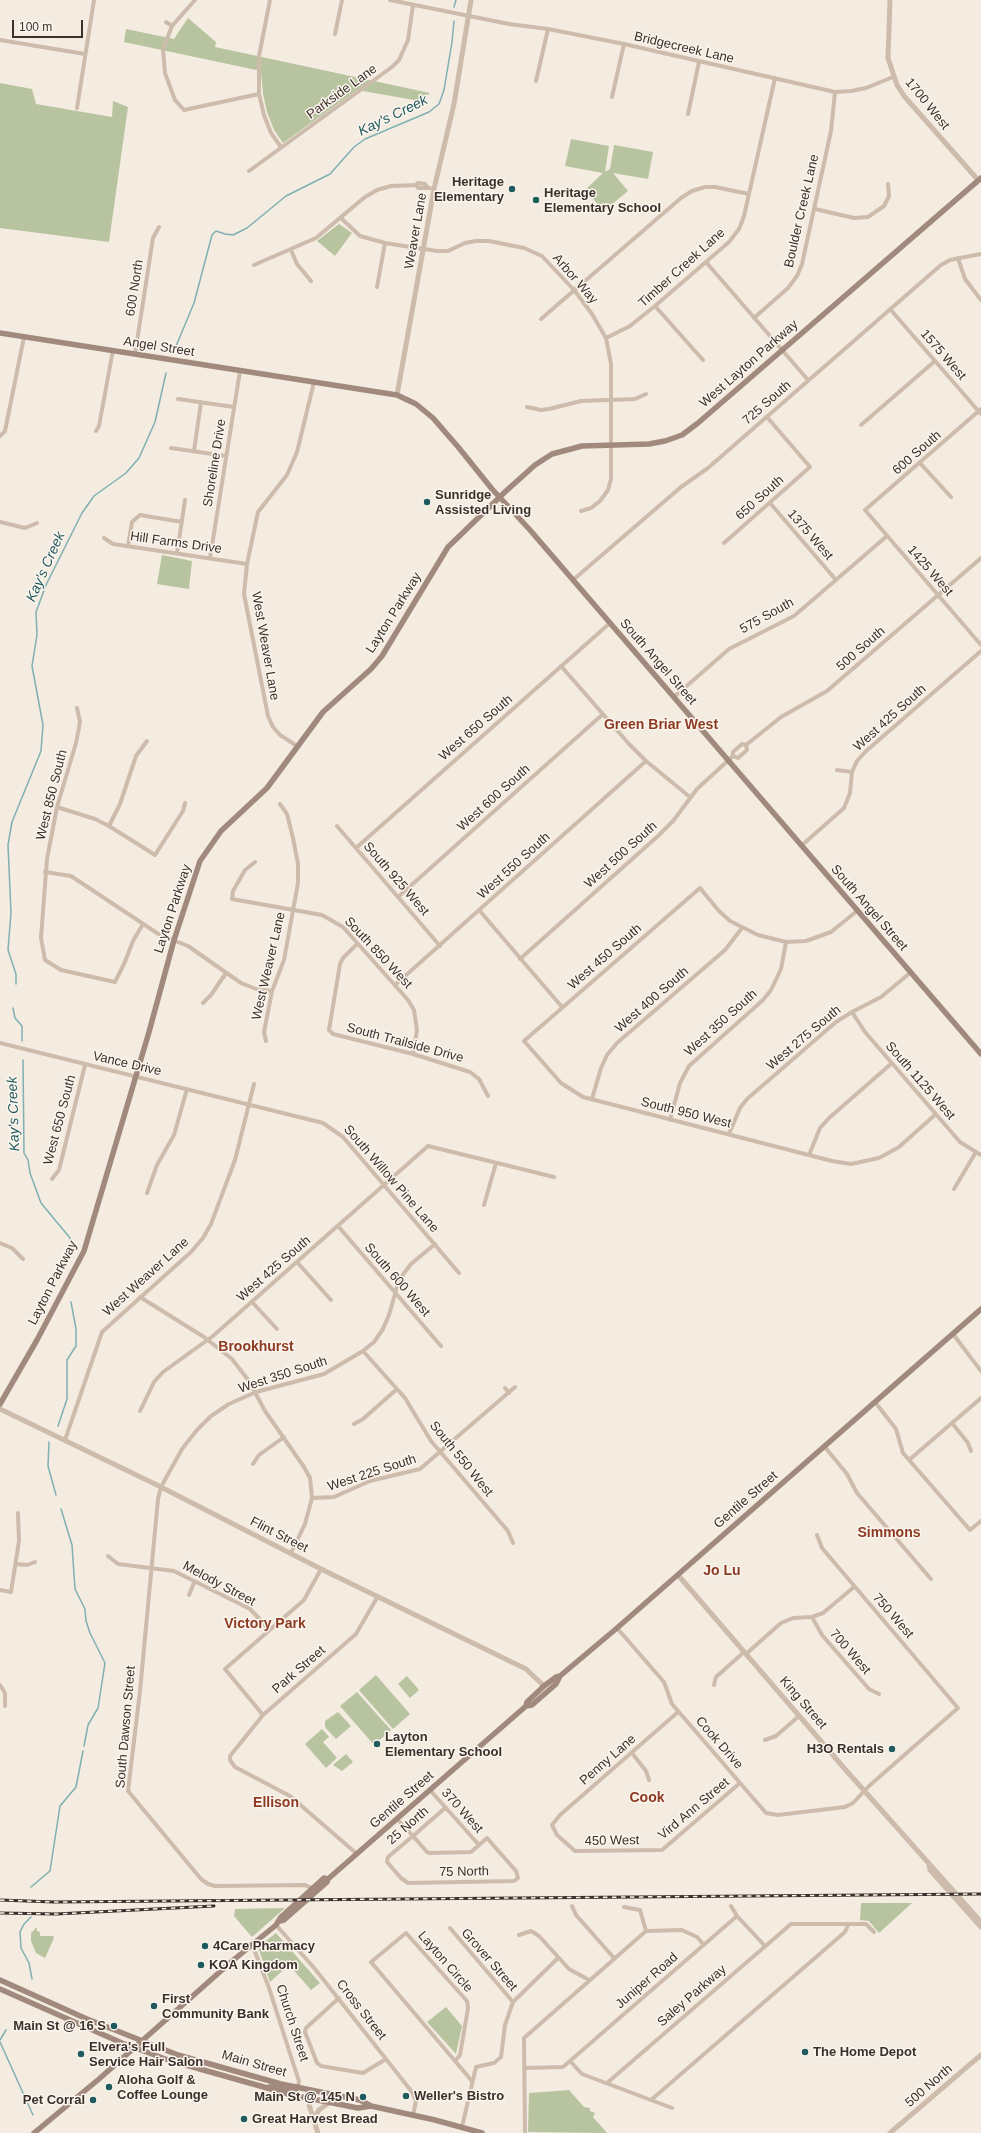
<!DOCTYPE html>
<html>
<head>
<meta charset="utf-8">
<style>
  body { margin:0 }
  #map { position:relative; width:981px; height:2133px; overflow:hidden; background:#f4ebe1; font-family:Helvetica,sans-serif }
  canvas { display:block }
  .scale { position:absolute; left:12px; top:20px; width:71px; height:18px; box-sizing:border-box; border:2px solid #3b302b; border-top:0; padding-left:5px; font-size:12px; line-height:14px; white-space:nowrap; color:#3b302b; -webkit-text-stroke:3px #fbf5ee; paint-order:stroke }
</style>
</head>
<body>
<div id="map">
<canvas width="981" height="2133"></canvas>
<div class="scale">100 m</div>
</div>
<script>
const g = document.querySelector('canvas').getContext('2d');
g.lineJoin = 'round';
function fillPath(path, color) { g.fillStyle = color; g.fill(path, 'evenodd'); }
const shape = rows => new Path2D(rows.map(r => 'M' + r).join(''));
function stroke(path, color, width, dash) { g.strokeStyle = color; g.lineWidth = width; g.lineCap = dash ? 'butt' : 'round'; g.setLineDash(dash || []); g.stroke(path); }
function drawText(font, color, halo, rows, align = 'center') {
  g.font = font + ' Helvetica,sans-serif'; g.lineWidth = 3; g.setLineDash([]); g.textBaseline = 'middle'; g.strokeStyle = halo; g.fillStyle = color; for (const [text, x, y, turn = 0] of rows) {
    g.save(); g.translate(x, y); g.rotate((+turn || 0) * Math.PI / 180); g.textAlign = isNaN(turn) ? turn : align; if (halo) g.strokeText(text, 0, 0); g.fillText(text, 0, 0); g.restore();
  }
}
fillPath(shape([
  [188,18,216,42,215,47,430,93,420,101,357,90,283,143,274,130,267,112,263,94,261,71,124,42,126,29,174,39],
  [0,83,32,89,36,104,112,117,113,101,128,107,109,242,0,228],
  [571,139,609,146,605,172,610,169,614,145,653,152,648,179,613,173,628,191,605,210,600,208,586,189,603,173,565,166],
  [339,224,352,233,335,256,317,241],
  [162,555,192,561,189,589,157,584],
  [376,1675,410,1714,393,1729,359,1690],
  [407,1676,419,1690,410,1698,398,1684],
  [357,1692,391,1730,374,1745,340,1706],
  [338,1712,351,1726,336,1739,325,1727,325,1721],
  [322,1729,329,1737,323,1742,337,1758,326,1768,305,1744],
  [346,1754,353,1762,342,1771,333,1765],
  [861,1903,912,1903,879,1933,869,1921,860,1920],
  [285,1908,252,1937,234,1916,235,1909],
  [37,1927,37,1931,40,1932,40,1936,53,1936,54,1938,45,1958,36,1953,31,1941,31,1933],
  [276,1933,320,1983,311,1990,289,1965,270,1982,258,1947],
  [446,2007,462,2026,456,2054,427,2022],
  [569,2090,584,2107,590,2108,590,2111,595,2113,593,2117,607,2133,528,2132,529,2093]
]), '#b8c4a0');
stroke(shape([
  [454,7,456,0],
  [174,351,194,303,212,235,216,231,225,234,233,235,247,228,286,196,330,174,354,147,365,139,429,112,439,104,444,90,452,42,454,21],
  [16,984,16,974,8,950,11,913,8,845,12,822,41,751,43,725,32,666,37,635,36,612,46,585,82,513,94,496,126,473,139,458,155,422,166,373],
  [13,1008,15,1018,22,1026,22,1041],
  [23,1060,24,1153,28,1160,30,1173,41,1203,70,1238,71,1251],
  [58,1426,67,1399,67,1360,76,1346,76,1329,71,1302],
  [49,1442,48,1466,56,1495],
  [61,1509,72,1545,75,1589,85,1609,86,1621,90,1633,105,1663,98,1708,88,1725,84,1746],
  [31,1887,50,1871,60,1806,76,1787,83,1751],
  [31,1917,24,1924,20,1932,21,1948,29,1963,32,1979],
  [0,2040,6,2030],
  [0,2042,33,2115]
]), '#7fb0b2', 1.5);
stroke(shape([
  [195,0,172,26,163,49,165,73,175,100,184,110,259,94],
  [270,0,259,56,259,94,264,115,271,133,281,147],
  [390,0,509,24,548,29,624,44,835,92,851,91,866,88,893,77],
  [166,22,172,26],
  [335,34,342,0],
  [0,40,85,54],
  [536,81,548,29],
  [612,97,624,44],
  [77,108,94,0],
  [688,114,699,62],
  [249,171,392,67,399,60,408,40,413,5],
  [416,185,418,188,430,188],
  [815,209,854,218,868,217,884,206,889,196,888,184],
  [341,218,360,236,385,243,437,251,448,251,465,243,476,241,489,241,524,248,542,256,574,290,592,314,606,338,611,364,611,479,608,490,600,501,591,508,581,511],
  [291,250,297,264,311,281],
  [958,258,965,279,981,300],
  [706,262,808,380],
  [254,265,316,238,365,197,377,190,391,186,416,185,418,183,425,184,428,188],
  [377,287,385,243],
  [655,306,703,360],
  [890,309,981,414],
  [754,318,788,288,797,276,802,264,831,131,835,92],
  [541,319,681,198,692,191,705,187,715,187,749,194],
  [606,338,630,326,655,306,729,242,739,229,744,216,775,78],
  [135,354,153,238,159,227],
  [178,399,234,407],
  [527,407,541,410,549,409,581,401,635,399,646,394],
  [981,409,865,510,981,645],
  [861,425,935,361],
  [96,431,99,426,113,350],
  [0,436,5,431,24,337],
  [171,448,226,456],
  [194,451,201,402],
  [920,463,951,497],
  [770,503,836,580],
  [0,522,25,528,37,523],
  [104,538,113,544,247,564],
  [724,543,810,467,767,417],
  [128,546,132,522,140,515,182,522],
  [177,553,185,500],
  [210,558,240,371],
  [573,580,681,487,708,468,941,265,950,260,981,254],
  [561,666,629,744,646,761,690,797],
  [674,697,729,649,794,616,887,536],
  [77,708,80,722,76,743,57,807,47,859,41,938,45,960,61,970,115,982,124,964,133,941,143,924],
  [297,746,280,735,273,727,268,716,244,594,247,564,258,512,287,475,297,452,314,382],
  [733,756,738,758,747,750,746,745],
  [837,770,852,772],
  [57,807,95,819,109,826,155,855,183,811,185,803],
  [109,826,120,804,136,756,147,741],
  [337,826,440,946],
  [801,846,844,808,850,793,852,772,857,761,865,752,981,651],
  [356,848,610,623],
  [255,862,245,870,233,891,232,899,322,915,343,927,408,1000,414,1010,417,1030,413,1054],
  [45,872,71,876,160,935,188,946,241,983,256,989,272,991],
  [398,897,603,714],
  [479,910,562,1007],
  [857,911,831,932,806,941,786,942,758,935,730,921,719,911,700,888,524,1041,561,1083,583,1097,832,1161,851,1164,879,1158,899,1147,936,1114],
  [357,944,343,958,340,964,329,1030,333,1034,413,1054,470,1072,479,1079,488,1096],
  [520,959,658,836,673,821,697,789,733,756,733,752,742,744,746,745,781,717,827,691,981,558],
  [395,985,646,761],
  [203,1003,211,995,226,973],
  [852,1012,865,1032,960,1142,981,1155],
  [266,1041,264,1032,272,991,284,960,298,883,298,864,293,838,287,814,280,804],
  [0,1043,323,1123,343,1137,459,1273],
  [592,1099,601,1068,607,1055,617,1043,725,950,742,928],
  [670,1120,680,1083,689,1066,763,1000,771,990,781,969,786,942],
  [729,1134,740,1108,747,1099,836,1022,852,1012,881,997,910,973],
  [809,1155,820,1128,829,1118,892,1063],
  [52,1179,59,1170,85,1065],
  [954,1189,976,1152],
  [147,1193,157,1165,174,1135,187,1089],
  [484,1205,496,1163],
  [338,1226,441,1346],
  [0,1243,12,1248,23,1259],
  [297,1262,331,1300],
  [140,1297,204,1337,232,1359,249,1381,265,1411,304,1467,310,1478,312,1498,305,1524,291,1553],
  [252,1302,277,1329],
  [953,1334,981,1371],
  [363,1351,405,1398,431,1441,508,1531,513,1543],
  [505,1388,509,1393],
  [875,1402,896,1429,903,1453,970,1530,981,1521],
  [140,1411,154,1382,163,1372,213,1336,428,1146,554,1177],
  [952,1423,968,1443,971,1451],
  [354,1424,363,1419,397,1389],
  [65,1440,102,1332,191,1252,203,1238,211,1224,235,1160,254,1084],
  [824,1446,847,1474,857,1493,931,1579],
  [909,1460,981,1398],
  [253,1464,259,1455,284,1437],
  [312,1498,334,1497,370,1481,420,1469,515,1387],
  [108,1556,118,1564,174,1571,250,1609,269,1629],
  [16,1564,27,1565,35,1562],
  [0,1590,11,1592,19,1541,18,1513],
  [189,1595,194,1583],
  [812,1617,822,1635,869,1689,879,1694],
  [617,1628,664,1682,672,1704,766,1813,778,1815,845,1807,853,1803,869,1786,958,1708,822,1548,817,1535],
  [746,1654,781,1623,793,1618,812,1617,823,1613,854,1587],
  [0,1685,5,1693,5,1706],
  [714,1685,716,1677,744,1652],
  [678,1712,560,1815,552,1825,557,1835,575,1851,662,1850,740,1783],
  [263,1715,225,1669,304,1600,321,1569],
  [765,1740,776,1736,799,1716],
  [632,1753,646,1771,649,1780],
  [430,1790,479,1845],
  [397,1819,413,1836,427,1852,430,1853,471,1852,487,1838,516,1871,518,1878,514,1881,408,1883,401,1878,387,1862,388,1857,413,1836,445,1808],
  [357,1854,290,1796,235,1767,230,1760,230,1756,263,1715,356,1634,378,1596],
  [312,1888,305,1885,215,1886,208,1884,201,1879,128,1791,140,1691,158,1499,161,1487,182,1449,197,1430,211,1416,229,1404,256,1392,324,1374,363,1351,374,1342,383,1329,389,1315,399,1280,411,1264,435,1244],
  [572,1906,576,1915,614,1958],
  [731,1906,737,1916,765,1946],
  [624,1907,640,1910,646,1931],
  [276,1925,315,1969,412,2092,416,2101,413,2115],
  [450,1928,513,2002,505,2025,501,2057,494,2063,476,2067,462,2127],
  [519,1935,531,1931,539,1936,569,1969,589,1980],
  [252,1944,269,1988,294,2066,299,2081,298,2087],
  [339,1998,306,2028,305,2032,317,2063,321,2066,363,2073,386,2059],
  [513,2002,558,1958],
  [456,2060,460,2055,468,2008,467,2001,406,1933,371,1962,472,2081],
  [570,2061,582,2074,672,2108],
  [524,2068,563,2067,737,1916],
  [607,2083,791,1924,866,1924,874,1932],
  [651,2100,845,1932,848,1925],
  [525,2133,524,2038,646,1931,682,1930,697,1937,704,1945]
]), '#cdbbac', 4);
stroke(shape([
  [890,0,888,58,897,85,904,96,978,180],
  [397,395,434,189,454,104,471,0],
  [0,1409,157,1485,321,1569,526,1669,544,1686],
  [678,1575,844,1768,981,1922],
  [929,1864,930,1870,981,1927],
  [310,2099,309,2105,318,2133],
  [313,2120,319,2110,330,2102],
  [890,2133,981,2055]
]), '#cdbbac', 5);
stroke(shape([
  [0,333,397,395,416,404,433,418,459,448,492,489,530,530,981,1054],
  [0,1404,37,1340,84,1251,149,1032,174,940,200,861,221,831,267,788,323,712,371,669,382,656,448,547,506,491,535,465,552,454,582,446,649,444,665,441,682,435,698,423,981,178],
  [526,1706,527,1702,544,1686,556,1677,560,1676,617,1628,981,1309],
  [280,1921,284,1920,327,1882,328,1879,455,1768,526,1706,532,1705,556,1684,560,1676],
  [0,1980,87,2019,178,2055,281,2084,360,2100,371,2106,435,2120,482,2133],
  [0,1989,122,2043,168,2060,292,2095,358,2108,371,2106],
  [269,2087,277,2086,294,2091,298,2087],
  [34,2133,99,2079,231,1962,276,1925,281,1917,324,1878,328,1879]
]), '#a18a7d', 5.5);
const rail = shape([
  [0,1900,54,1902,981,1894],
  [0,1913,56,1914,214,1906]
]);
stroke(rail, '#3b302b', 3);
stroke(rail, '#fbf5ee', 1.5, [4.5]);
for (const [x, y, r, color] of [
  [512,189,4,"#1f5a5e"],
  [536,200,4,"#1f5a5e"],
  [427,502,4,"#1f5a5e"],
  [377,1744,4,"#1f5a5e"],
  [892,1749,4,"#1f5a5e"],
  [205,1946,4,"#1f5a5e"],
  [201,1965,4,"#1f5a5e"],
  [154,2006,4,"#1f5a5e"],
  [114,2026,4,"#1f5a5e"],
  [805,2052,4,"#1f5a5e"],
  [81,2054,4,"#1f5a5e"],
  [109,2087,4,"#1f5a5e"],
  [406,2096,4,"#1f5a5e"],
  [363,2097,4,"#1f5a5e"],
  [93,2100,4,"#1f5a5e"],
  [244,2119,4,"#1f5a5e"]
]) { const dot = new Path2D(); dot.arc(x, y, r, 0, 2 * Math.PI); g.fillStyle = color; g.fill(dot); stroke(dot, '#fbf5ee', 1.5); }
drawText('13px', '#3b302b', '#fbf5ee', [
  ["Bridgecreek Lane",684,48,13],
  ["Parkside Lane",342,92,-36],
  ["1700 West",927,104,51],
  ["Boulder Creek Lane",802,211,-77],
  ["Weaver Lane",416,231,-80],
  ["Timber Creek Lane",682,268,-42],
  ["Arbor Way",575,279,49],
  ["600 North",135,288,-81],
  ["Angel Street",159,347,9],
  ["1575 West",943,355,49],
  ["West Layton Parkway",749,364,-41],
  ["725 South",767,403,-41],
  ["600 South",917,453,-41],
  ["Shoreline Drive",215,463,-81],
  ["650 South",760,498,-42],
  ["1375 West",810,535,49],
  ["Hill Farms Drive",176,543,8],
  ["1425 West",930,571,49],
  ["Layton Parkway",394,613,-58],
  ["575 South",767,616,-29],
  ["West Weaver Lane",265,646,80],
  ["500 South",861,649,-41],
  ["South Angel Street",658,662,49],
  ["West 425 South",890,718,-42],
  ["West 650 South",476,728,-41],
  ["West 850 South",52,795,-76],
  ["West 600 South",494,798,-42],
  ["West 500 South",621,855,-42],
  ["West 550 South",514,866,-42],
  ["South 925 West",396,879,49],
  ["South Angel Street",869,908,49],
  ["Layton Parkway",173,909,-72],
  ["South 850 West",378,953,47],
  ["West 450 South",605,957,-41],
  ["West Weaver Lane",269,966,-77],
  ["West 400 South",652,1000,-41],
  ["West 350 South",721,1023,-42],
  ["West 275 South",804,1038,-40],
  ["South Trailside Drive",405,1043,15],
  ["Vance Drive",127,1064,13],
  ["South 1125 West",920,1081,49],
  ["South 950 West",686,1113,14],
  ["West 650 South",60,1120,-75],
  ["South Willow Pine Lane",391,1179,49],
  ["West 425 South",274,1269,-41],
  ["West Weaver Lane",146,1277,-42],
  ["South 600 West",397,1280,49],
  ["Layton Parkway",53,1283,-63],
  ["West 350 South",283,1375,-18],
  ["South 550 West",461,1459,51],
  ["West 225 South",372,1473,-18],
  ["Gentile Street",746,1500,-41],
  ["Flint Street",279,1535,27],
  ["Melody Street",219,1584,28],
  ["750 West",893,1616,49],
  ["700 West",850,1652,49],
  ["Park Street",299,1670,-41],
  ["King Street",803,1703,49],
  ["South Dawson Street",126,1727,-85],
  ["Cook Drive",719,1743,49],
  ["Penny Lane",608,1760,-41],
  ["Gentile Street",402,1800,-41],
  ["Vird Ann Street",694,1809,-40],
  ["370 West",462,1811,48],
  ["25 North",408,1826,-41],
  ["450 West",612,1841,-1],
  ["75 North",464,1872,-1],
  ["Grover Street",489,1960,49],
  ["Layton Circle",445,1962,49],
  ["Juniper Road",647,1981,-41],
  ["Saley Parkway",692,1996,-41],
  ["Cross Street",361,2010,52],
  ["Church Street",292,2023,72],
  ["Main Street",254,2064,16],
  ["500 North",929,2086,-41]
]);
drawText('bold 13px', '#3b302b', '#fbf5ee', [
  ["Heritage",504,182,"right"],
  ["Elementary",504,197,"right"],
  ["Heritage",544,193],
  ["Elementary School",544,208],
  ["Sunridge",435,495],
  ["Assisted Living",435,510],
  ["Layton",385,1737],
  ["Elementary School",385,1752],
  ["H3O Rentals",884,1749,"right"],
  ["4Care Pharmacy",213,1946],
  ["KOA Kingdom",209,1965],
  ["First",162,1999],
  ["Community Bank",162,2014],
  ["Main St @ 16 S",106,2026,"right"],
  ["Elvera's Full",89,2047],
  ["Service Hair Salon",89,2062],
  ["The Home Depot",813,2052],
  ["Aloha Golf &",117,2080],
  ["Coffee Lounge",117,2095],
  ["Weller's Bistro",414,2096],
  ["Main St @ 145 N",355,2097,"right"],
  ["Pet Corral",85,2100,"right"],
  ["Great Harvest Bread",252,2119]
], 'left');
drawText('italic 14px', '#1f5a5e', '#fbf5ee', [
  ["Kay's Creek",393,116,-26],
  ["Kay's Creek",46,567,-66],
  ["Kay's Creek",14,1114,-92]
]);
drawText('bold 14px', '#8c3b22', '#fbf5ee', [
  ["Green Briar West",661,725],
  ["Brookhurst",256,1347],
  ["Simmons",889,1533],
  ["Jo Lu",722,1571],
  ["Victory Park",265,1624],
  ["Cook",647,1798],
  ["Ellison",276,1803]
]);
</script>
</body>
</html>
